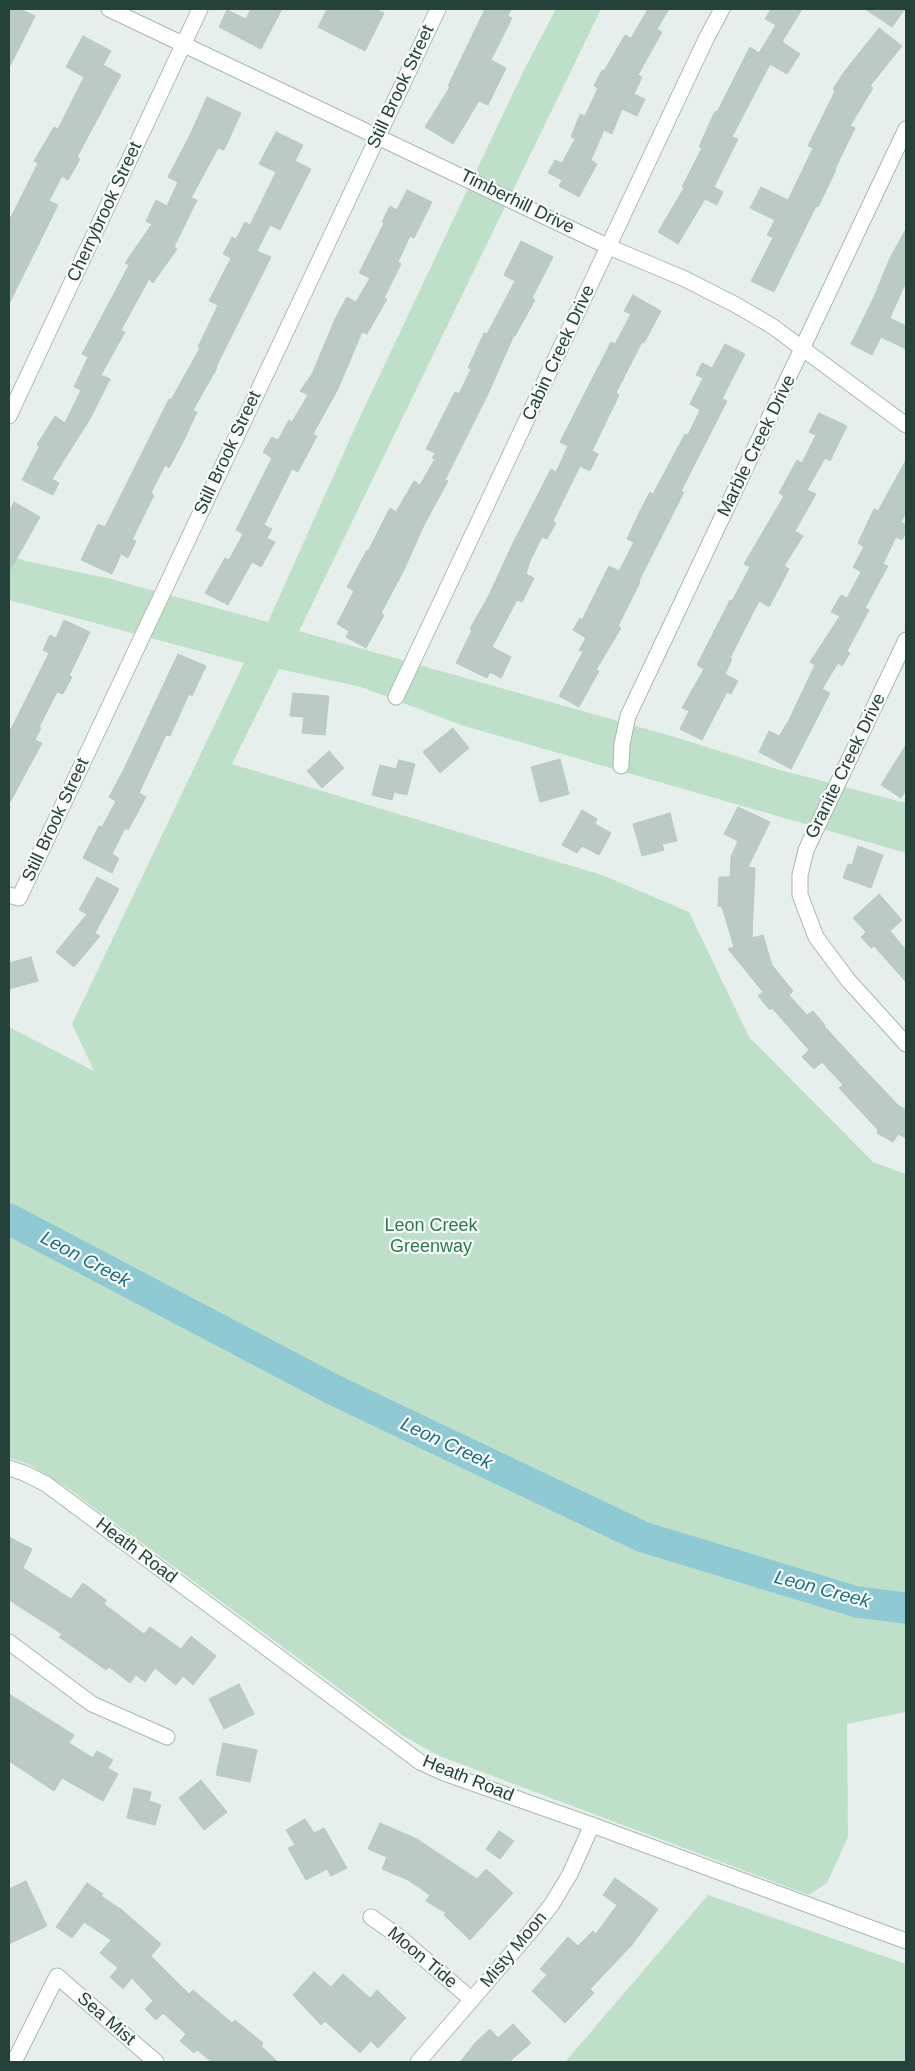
<!DOCTYPE html>
<html>
<head>
<meta charset="utf-8">
<style>
  body { margin:0 }
  #map { position:relative; width:915px; height:2071px; overflow:hidden; background:#e6efeb; font-family:Arial,sans-serif }
  canvas { display:block }
  .frame { position:absolute; inset:0; border:10px solid #24423a; pointer-events:none }
</style>
</head>
<body>
<div id="map">
<canvas width="915" height="2071"></canvas>
<div class="frame"></div>
</div>
<script>
const g = document.querySelector('canvas').getContext('2d');
g.lineJoin = 'round';
function fillPath(path, color) { g.fillStyle = color; g.fill(path, 'evenodd'); }
const shape = rows => new Path2D(rows.map(r => 'M' + r).join(''));
function stroke(path, color, width, dash) { g.strokeStyle = color; g.lineWidth = width; g.lineCap = dash ? 'butt' : 'round'; g.setLineDash(dash || []); g.stroke(path); }
function drawText(font, color, halo, rows, align = 'center') {
  g.font = font + ' Arial,sans-serif'; g.lineWidth = 4.5; g.setLineDash([]); g.textBaseline = 'middle'; g.strokeStyle = halo; g.fillStyle = color; for (const [text, x, y, turn = 0] of rows) {
    g.save(); g.translate(x, y); g.rotate((+turn || 0) * Math.PI / 180); g.textAlign = isNaN(turn) ? turn : align; if (halo) g.strokeText(text, 0, 0); g.fillText(text, 0, 0); g.restore();
  }
}
fillPath(shape([
  [556,9,601,9,299,631,678,738,780,770,906,803,906,853,461,725,361,687,279,669,232,764,602,875,689,912,749,1037,873,1162,906,1174,906,1712,847,1724,848,1837,827,1883,809,1895,437,1755,402,1735,66,1487,28,1464,9,1458,9,1027,94,1071,72,1024,244,663,9,600,9,555,26,561,107,578,268,622,358,421,524,70],
  [708,1895,906,1964,906,2062,565,2062]
]), '#bfe0c8');
stroke(shape([
  [9,1219,334,1390,643,1537,857,1602,906,1608]
]), '#8ec9d4', 31);
const building = shape([
  [9,9,20,9,35,16,9,68,9,9],
  [251,9,282,9,261,49,219,27,227,10,246,19,251,9],
  [327,9,375,9,384,13,365,51,318,27,327,9],
  [485,9,511,9,508,16,512,18,491,60,506,68,488,105,479,101,453,144,425,127,450,87,448,86,485,9],
  [648,9,669,9,657,29,662,32,638,75,642,77,634,94,645,99,637,116,622,109,612,134,604,130,591,160,597,164,579,197,559,186,562,180,548,173,555,160,562,163,575,139,571,137,580,114,585,116,598,88,594,86,602,70,604,71,625,35,631,38,648,9],
  [771,9,802,9,782,42,800,54,787,74,770,64,732,137,738,139,714,187,723,192,717,205,705,199,678,244,658,232,684,188,682,187,702,148,699,147,715,111,717,112,750,47,759,53,776,25,765,19,771,9],
  [865,9,905,9,892,27,865,9],
  [879,28,902,46,870,86,873,88,850,126,855,128,835,169,836,170,818,207,816,206,774,292,751,281,773,238,767,235,775,220,750,208,761,187,788,200,813,148,808,146,835,91,833,89,844,72,879,28],
  [83,36,111,51,103,65,121,75,77,157,80,159,68,180,62,176,49,201,58,205,9,304,9,221,38,163,34,161,54,127,58,129,84,77,66,67,83,36],
  [207,97,241,113,224,150,218,148,191,198,197,200,174,247,177,249,153,283,149,279,121,330,125,332,101,375,110,379,90,419,52,479,59,483,53,495,22,480,39,447,37,445,55,416,65,423,81,390,74,387,88,357,82,354,129,265,125,263,152,224,146,221,156,200,167,206,178,182,168,177,190,135,207,97],
  [276,132,303,145,295,161,311,169,280,230,270,225,257,251,271,257,216,367,217,368,193,410,197,412,183,442,169,468,165,465,151,493,154,495,132,540,136,541,128,558,121,554,112,574,81,560,98,524,105,527,169,399,171,400,200,348,198,347,218,305,209,301,231,258,223,254,232,237,236,239,245,222,250,225,276,172,259,164,276,132],
  [407,190,432,202,414,238,410,236,398,262,401,264,384,298,387,299,367,334,362,332,338,389,313,434,317,436,298,472,292,469,264,525,272,529,267,538,275,542,261,567,252,562,228,605,205,593,225,558,229,560,243,534,236,530,272,458,263,452,272,437,278,440,289,420,292,422,308,395,300,391,312,374,336,317,347,297,356,302,370,278,359,273,384,223,382,222,390,206,397,210,407,190],
  [906,229,906,282,890,318,906,326,906,349,881,337,872,355,851,344,873,299,890,258,906,229],
  [521,241,553,257,532,298,535,300,515,336,514,335,488,394,445,480,448,481,424,525,404,570,381,613,384,615,366,648,346,637,349,631,337,624,354,591,347,587,367,550,368,551,390,508,396,512,414,481,420,485,435,459,432,458,435,453,426,449,455,392,459,394,471,369,468,368,484,333,487,334,515,281,504,275,521,241],
  [633,295,661,311,644,343,642,342,616,393,619,395,592,451,598,454,590,471,580,466,553,521,556,523,547,539,542,537,530,561,526,574,534,578,522,602,517,600,492,647,511,657,501,678,490,672,487,678,456,663,472,630,470,629,489,595,514,541,551,469,556,472,568,446,560,442,611,342,615,344,631,314,624,311,633,295],
  [725,344,745,354,722,399,727,401,681,491,684,492,639,581,640,582,618,626,621,628,596,670,599,671,579,707,559,696,583,652,579,650,586,638,573,630,580,618,582,620,609,566,619,571,634,542,627,539,639,513,650,492,653,494,685,434,688,435,700,410,690,404,703,378,696,375,702,363,712,368,725,344],
  [819,413,847,426,830,461,825,458,807,490,816,494,795,531,803,536,784,566,789,569,769,607,759,601,730,658,732,659,725,674,738,681,731,694,727,692,702,740,680,729,689,711,682,708,704,669,697,665,730,600,732,601,750,567,744,564,784,496,779,493,797,460,802,463,816,435,809,432,819,413],
  [906,460,906,512,901,522,906,525,906,532,902,540,896,537,883,564,888,566,865,608,869,610,847,651,850,653,842,666,838,663,822,689,830,693,791,769,759,752,769,731,779,736,788,722,815,665,810,662,840,616,831,612,841,595,847,598,861,572,853,567,864,547,858,543,874,509,878,511,906,460],
  [14,502,40,517,9,572,9,512,14,502],
  [64,620,90,632,69,676,72,677,63,694,57,692,39,727,41,728,35,740,42,743,9,804,9,733,49,653,43,650,50,635,56,638,64,620],
  [178,654,206,666,192,696,189,694,170,736,166,735,139,793,146,797,128,830,125,828,112,854,119,858,112,873,83,858,99,826,102,827,116,801,109,797,123,771,178,654],
  [293,693,329,696,325,735,302,733,304,717,290,716,293,693],
  [453,728,469,748,440,773,423,752,453,728],
  [906,745,906,790,901,798,881,785,906,745],
  [329,751,344,768,322,788,307,771,329,751],
  [560,759,569,794,540,802,531,767,560,759],
  [399,760,415,764,407,795,394,792,392,800,372,795,380,765,396,769,399,760],
  [738,807,770,822,748,867,755,868,752,938,763,935,772,965,793,991,789,995,807,1015,813,1011,825,1025,824,1026,862,1067,898,1105,906,1110,906,1138,898,1134,893,1142,877,1133,878,1130,839,1088,843,1085,822,1062,814,1069,802,1057,809,1050,772,1008,770,1010,758,996,763,992,728,949,734,947,722,907,718,906,719,877,730,877,731,857,738,841,724,834,738,807],
  [582,810,597,819,595,824,611,833,599,855,582,846,577,853,562,845,582,810],
  [670,813,677,841,662,844,664,850,642,856,633,824,670,813],
  [858,846,883,855,871,888,843,878,848,864,852,865,858,846],
  [97,877,119,889,95,933,100,936,74,967,56,952,87,914,79,910,97,877],
  [879,894,902,920,890,931,906,950,906,982,874,946,871,948,861,937,866,932,853,918,879,894],
  [31,957,38,981,9,989,9,963,31,957],
  [9,1537,32,1549,23,1568,71,1599,83,1583,106,1600,104,1604,144,1634,150,1627,181,1649,191,1636,216,1656,193,1685,183,1676,176,1685,155,1668,145,1682,136,1675,130,1683,109,1667,106,1670,59,1637,62,1634,9,1600,9,1537],
  [239,1684,254,1714,224,1729,209,1699,239,1684],
  [9,1694,74,1735,69,1743,93,1758,97,1751,113,1760,108,1768,118,1774,103,1801,62,1778,54,1791,9,1761,9,1694],
  [223,1743,257,1750,250,1782,216,1775,223,1743],
  [201,1780,227,1812,204,1830,179,1798,201,1780],
  [134,1788,151,1792,149,1801,161,1805,155,1825,127,1818,134,1788],
  [305,1819,314,1833,324,1828,347,1868,331,1876,327,1869,306,1880,288,1848,295,1845,286,1830,305,1819],
  [380,1823,417,1839,477,1879,486,1869,513,1893,470,1940,444,1915,446,1913,426,1901,430,1895,408,1880,382,1869,387,1857,368,1849,380,1823],
  [499,1831,514,1841,500,1859,486,1849,499,1831],
  [615,1878,658,1909,632,1945,590,1989,594,1993,565,2023,532,1991,547,1975,540,1969,568,1937,578,1946,593,1931,596,1934,617,1905,603,1895,615,1878],
  [26,1881,47,1926,9,1944,9,1889,26,1881],
  [87,1883,103,1894,101,1896,122,1910,161,1944,151,1956,189,1994,193,1990,232,2023,235,2020,263,2043,261,2046,278,2062,212,2062,197,2050,194,2053,180,2041,186,2034,163,2013,156,2020,145,2009,153,2001,132,1978,123,1989,110,1977,118,1968,100,1953,111,1940,84,1922,72,1938,56,1927,87,1883],
  [314,1972,331,1987,343,1974,370,1998,377,1990,406,2018,378,2048,371,2041,360,2053,325,2021,321,2025,293,1995,314,1972],
  [513,2024,531,2043,509,2062,460,2062,476,2042,490,2029,498,2038,513,2024]
]);
fillPath(building, '#bbcac4');
stroke(building, '#b8c9c2', 1);
const minor = shape([
  [9,416,200,9],
  [906,640,806,850,800,875,800,895,816,937,848,980,906,1044],
  [396,697,706,39,722,9],
  [621,766,622,744,628,716,906,129],
  [9,895,19,898,438,9],
  [9,1642,92,1704,167,1737],
  [371,1917,398,1936,472,2000],
  [14,2062,57,1976,156,2062],
  [418,2062,530,1932,552,1904,570,1874,592,1825]
]);
const tertiary = shape([
  [109,9,609,247,685,279,736,305,772,326,906,425],
  [9,1468,24,1473,46,1484,420,1762,444,1773,592,1825,906,1941]
]);
stroke(minor, '#a8b8b2', 17);
stroke(tertiary, '#a8b8b2', 17);
stroke(minor, '#fff', 15);
stroke(tertiary, '#fff', 15);
drawText('18px', '#24423a', '#f7fbf9', [
  ["Still Brook Street",401,87,-65],
  ["Timberhill Drive",517,202,26],
  ["Cherrybrook Street",105,212,-65],
  ["Cabin Creek Drive",559,353,-65],
  ["Marble Creek Drive",757,446,-64],
  ["Still Brook Street",228,453,-65],
  ["Granite Creek Drive",846,766,-64],
  ["Still Brook Street",56,820,-65],
  ["Heath Road",136,1551,37],
  ["Heath Road",468,1779,22],
  ["Misty Moon",514,1950,-50],
  ["Moon Tide",422,1958,40],
  ["Sea Mist",106,2019,41]
]);
drawText('18px', '#2d7a4b', '#f7fbf9', [
  ["Leon Creek",431,1226],
  ["Greenway",431,1247]
]);
drawText('italic 19px', '#1c6f80', '#f7fbf9', [
  ["Leon Creek",85,1260,28],
  ["Leon Creek",446,1444,25],
  ["Leon Creek",822,1590,15]
]);
</script>
</body>
</html>
